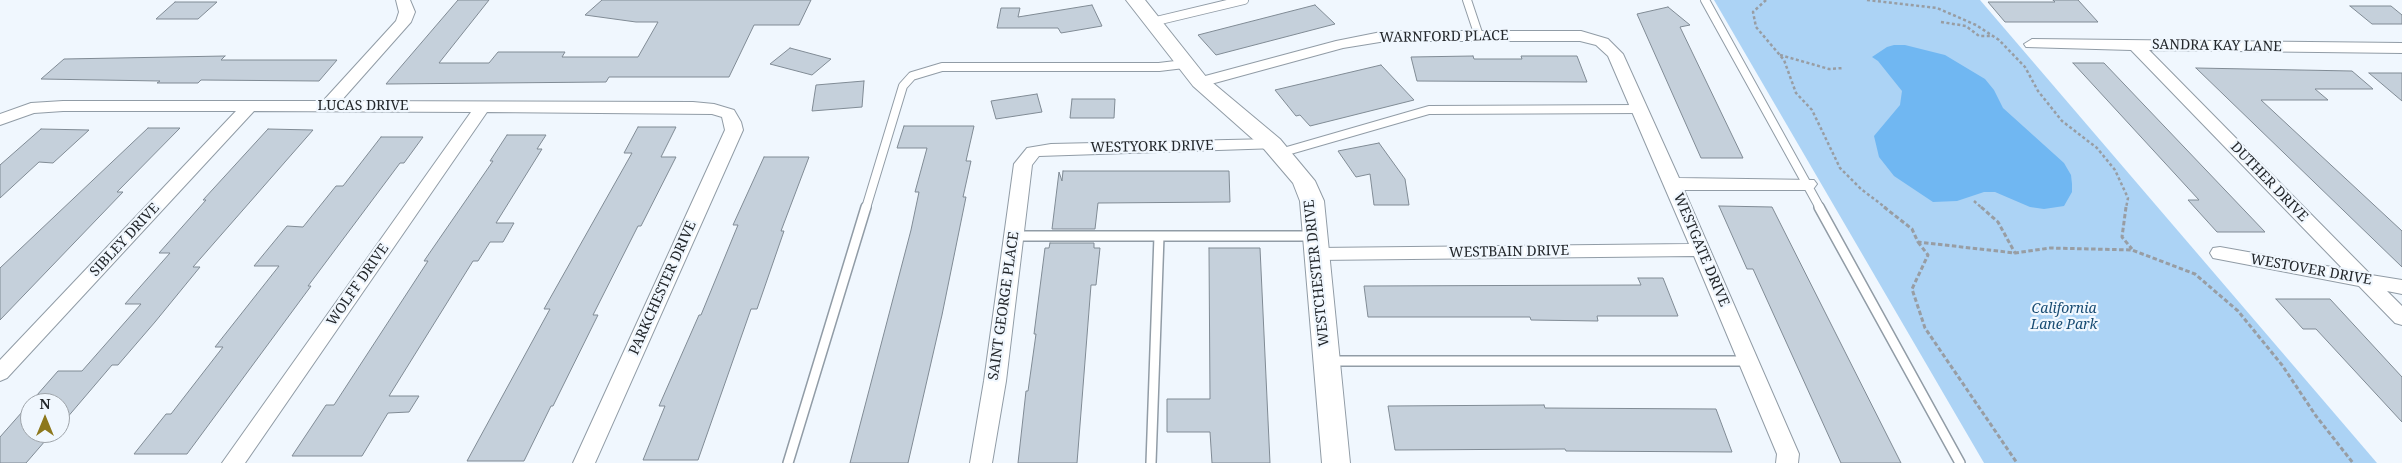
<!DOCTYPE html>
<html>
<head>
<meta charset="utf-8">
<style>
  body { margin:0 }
  #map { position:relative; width:2402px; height:463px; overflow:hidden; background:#f0f7fe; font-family:"Noto Serif",serif }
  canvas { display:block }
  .north { position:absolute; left:20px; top:393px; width:50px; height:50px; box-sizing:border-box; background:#f0f7fe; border:1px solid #9ea4aa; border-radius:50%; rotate:0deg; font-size:14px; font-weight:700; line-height:20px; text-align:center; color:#23272b }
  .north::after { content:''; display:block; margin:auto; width:18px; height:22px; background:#8d781d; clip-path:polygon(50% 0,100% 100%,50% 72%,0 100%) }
</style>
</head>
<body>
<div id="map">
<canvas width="2402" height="463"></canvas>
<div class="north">N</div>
</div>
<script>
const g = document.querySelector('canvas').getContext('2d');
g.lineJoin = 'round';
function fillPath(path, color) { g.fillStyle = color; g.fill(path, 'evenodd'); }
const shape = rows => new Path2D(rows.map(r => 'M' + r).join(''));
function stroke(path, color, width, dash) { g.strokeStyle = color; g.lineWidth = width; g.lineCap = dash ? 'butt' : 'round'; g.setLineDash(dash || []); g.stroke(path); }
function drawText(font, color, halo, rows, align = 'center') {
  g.font = font + ' "Noto Serif",serif'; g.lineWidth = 4.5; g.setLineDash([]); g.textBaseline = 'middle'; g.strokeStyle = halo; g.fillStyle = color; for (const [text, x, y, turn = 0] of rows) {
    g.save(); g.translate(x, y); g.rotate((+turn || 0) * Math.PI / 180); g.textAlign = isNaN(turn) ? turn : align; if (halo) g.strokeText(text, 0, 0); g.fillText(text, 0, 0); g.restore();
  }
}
fillPath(shape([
  [1714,0,1980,0,2377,463,1984,463]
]), '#acd3f5');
fillPath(shape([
  [1894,45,1905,45,1945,55,1985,79,1994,90,2003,108,2064,163,2071,175,2072,184,2072,192,2064,206,2044,209,2030,207,1995,192,1984,192,1957,201,1933,202,1894,176,1879,157,1874,136,1900,105,1902,91,1878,61,1872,57,1887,47]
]), '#70b7f2');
const building = shape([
  [458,0,489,0,439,63,489,63,498,52,565,52,562,57,638,57,658,22,636,22,585,15,602,0,811,0,799,25,754,25,729,77,609,77,606,82,386,84,458,0],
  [2053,0,2078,0,2098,22,2005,22,1988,2,2055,2,2053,0],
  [175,2,217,2,198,19,156,19,175,2],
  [1092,5,1102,26,1061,33,1058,28,997,28,1001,8,1020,8,1018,17,1092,5],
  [1315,5,1335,24,1216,55,1198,35,1315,5],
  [2350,6,2391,6,2402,15,2402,24,2372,24,2350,6],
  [1668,7,1690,25,1680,27,1743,158,1701,158,1637,14,1668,7],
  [790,48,831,59,812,75,770,64,790,48],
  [225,56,221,60,337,60,319,81,201,80,198,83,157,83,160,81,41,79,64,59,225,56],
  [1473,56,1474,59,1522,59,1521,56,1577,56,1587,82,1417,81,1411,57,1473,56],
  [2073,63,2104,63,2265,232,2217,232,2188,200,2199,200,2073,63],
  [1381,65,1414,100,1310,126,1300,115,1296,116,1275,90,1381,65],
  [2196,68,2352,71,2373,89,2315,89,2328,100,2261,100,2402,231,2402,267,2196,68],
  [2369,73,2402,73,2402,101,2369,73],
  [864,81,862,107,812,111,816,85,864,81],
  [1037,94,1042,112,996,119,991,101,1037,94],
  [1072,99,1115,99,1114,118,1070,118,1072,99],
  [904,126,974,126,966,161,971,161,963,197,966,197,942,315,908,463,850,463,911,230,919,192,915,192,927,148,897,148,904,126],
  [638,127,676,127,661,157,676,157,641,226,638,226,593,315,598,315,553,406,551,406,524,461,467,461,550,309,544,309,632,153,624,153,638,127],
  [148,128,180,128,117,192,123,192,0,320,0,268,148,128],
  [41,129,89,130,53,163,39,162,0,198,0,165,41,129],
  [268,129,313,130,193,267,200,267,155,322,118,365,112,365,60,426,60,403,30,403,58,371,82,371,141,304,125,304,170,253,159,253,206,200,203,200,268,129],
  [507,135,546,135,537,149,542,149,496,223,514,223,503,242,490,242,478,261,473,261,389,396,419,396,409,412,388,413,362,456,292,456,326,405,334,405,428,261,424,261,493,161,490,161,507,135],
  [381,137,423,137,404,163,400,163,308,286,311,286,187,454,134,454,166,414,171,414,223,347,215,347,279,266,254,266,287,226,303,227,336,186,343,186,381,137],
  [1379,143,1405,179,1409,205,1374,205,1370,174,1356,177,1338,151,1379,143],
  [764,157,809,157,781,231,784,231,757,309,751,309,698,460,643,460,665,406,659,406,699,315,701,315,738,225,733,225,764,157],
  [1063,171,1229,171,1230,202,1098,203,1095,229,1052,229,1059,172,1062,181,1063,171],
  [1719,206,1772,207,1901,463,1841,463,1753,269,1747,269,1719,206],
  [1050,243,1094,243,1094,248,1100,248,1096,285,1091,285,1077,463,1018,463,1026,391,1028,391,1036,334,1034,334,1045,248,1049,248,1050,243],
  [1209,248,1260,248,1270,463,1212,463,1210,432,1167,432,1167,399,1210,399,1209,248],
  [1638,278,1663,278,1678,316,1597,316,1598,321,1531,320,1530,317,1368,317,1364,286,1641,285,1638,278],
  [2276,299,2330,299,2402,377,2402,422,2316,329,2303,329,2276,299],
  [30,403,30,433,52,433,26,463,0,463,0,437,30,403],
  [1544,405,1545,408,1716,409,1732,452,1566,451,1565,449,1395,450,1388,406,1544,405]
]);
fillPath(building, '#c5d0db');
stroke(building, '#808b95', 1);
const serviceFar1 = shape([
  [1467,0,1479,36],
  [1705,0,1820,208],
  [1152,22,1244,0],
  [1280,153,1429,110,1640,109],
  [866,208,903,86,912,76,942,67,1159,67,1184,64]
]);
const service = shape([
  [1819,207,1960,463],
  [1014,236,1313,236],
  [1329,361,1748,361],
  [788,463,866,207],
  [1151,463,1159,236]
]);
const minor = shape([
  [396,0,410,0,415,12,411,22,341,101,693,102,714,104,734,110,741,122,743,130,595,463,573,463,725,130,722,117,712,114,487,112,245,463,222,463,471,112,254,111,7,378,0,381,0,360,236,111,63,111,34,113,0,125,0,114,31,103,63,101,323,101,396,21,399,12,396,0],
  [1386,31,1581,31,1608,39,1623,54,1679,178,1814,180,1817,184,1814,188,1808,190,1684,190,1799,454,1798,463,1776,463,1777,454,1694,256,1317,260,1310,259,1307,254,1310,249,1317,248,1689,244,1608,56,1596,45,1580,41,1386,41,1343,48,1200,87,1194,85,1192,82,1194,79,1336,41,1386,31],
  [2032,39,2402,43,2402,53,2149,50,2371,275,2402,280,2402,294,2387,291,2402,306,2402,325,2395,323,2359,286,2213,258,2210,253,2213,248,2220,247,2343,269,2131,50,2026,47,2024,44,2032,39],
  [1272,139,1278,140,1281,144,1278,148,1039,156,1032,165,1006,381,992,463,970,463,984,381,1014,164,1027,148,1051,144,1272,139]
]);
const tertiary = shape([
  [1126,0,1145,0,1207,78,1280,139,1315,181,1324,201,1350,463,1322,463,1300,201,1293,183,1264,149,1193,86,1126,0]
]);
stroke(serviceFar1, '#919ca6', 10);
stroke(service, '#919ca6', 12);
stroke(minor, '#919ca6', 2);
stroke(tertiary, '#919ca6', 2);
stroke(shape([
  [1766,0,1753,12,1756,27,1784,60,1796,93,1812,110,1840,168,1861,189,1886,208],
  [1867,0,1937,8,1976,25,1999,40,2025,67,2038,91,2062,121,2097,148,2115,170,2128,198,2126,208],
  [1941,22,1966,26,1979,36,1992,36],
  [1780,55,1829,69,1844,68],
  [1974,201,1982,208]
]), '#989da3', 2.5, [3, 2.5]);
stroke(shape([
  [1884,207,1912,229,1918,242,2015,253,2050,248,2132,250,2195,274,2238,311,2282,365,2316,416,2353,463],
  [1981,207,1998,222,2015,253],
  [2126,207,2122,237,2132,249],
  [1918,242,1928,255,1912,289,1925,328,2017,463]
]), '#989da3', 3, [4.5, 2.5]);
stroke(serviceFar1, '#fff', 8);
stroke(service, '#fff', 9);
fillPath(minor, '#fff');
fillPath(tertiary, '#fff');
drawText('14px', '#23272b', '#f0f7fe', [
  ["WARNFORD PLACE",1444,37,-1],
  ["SANDRA KAY LANE",2217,46,1],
  ["LUCAS DRIVE",363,106],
  ["WESTYORK DRIVE",1152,147,-1],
  ["DUTHER DRIVE",2269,182,46],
  ["SIBLEY DRIVE",125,240,-47],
  ["WESTGATE DRIVE",1701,250,67],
  ["WESTBAIN DRIVE",1509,252,-1],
  ["WESTOVER DRIVE",2311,270,10],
  ["WESTCHESTER DRIVE",1317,273,-96],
  ["WOLFF DRIVE",358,285,-55],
  ["PARKCHESTER DRIVE",663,288,-66],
  ["SAINT GEORGE PLACE",1004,306,-82]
]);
drawText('italic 14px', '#174b72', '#f0f7fe', [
  ["California",2064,309],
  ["Lane Park",2064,325]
]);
</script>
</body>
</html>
